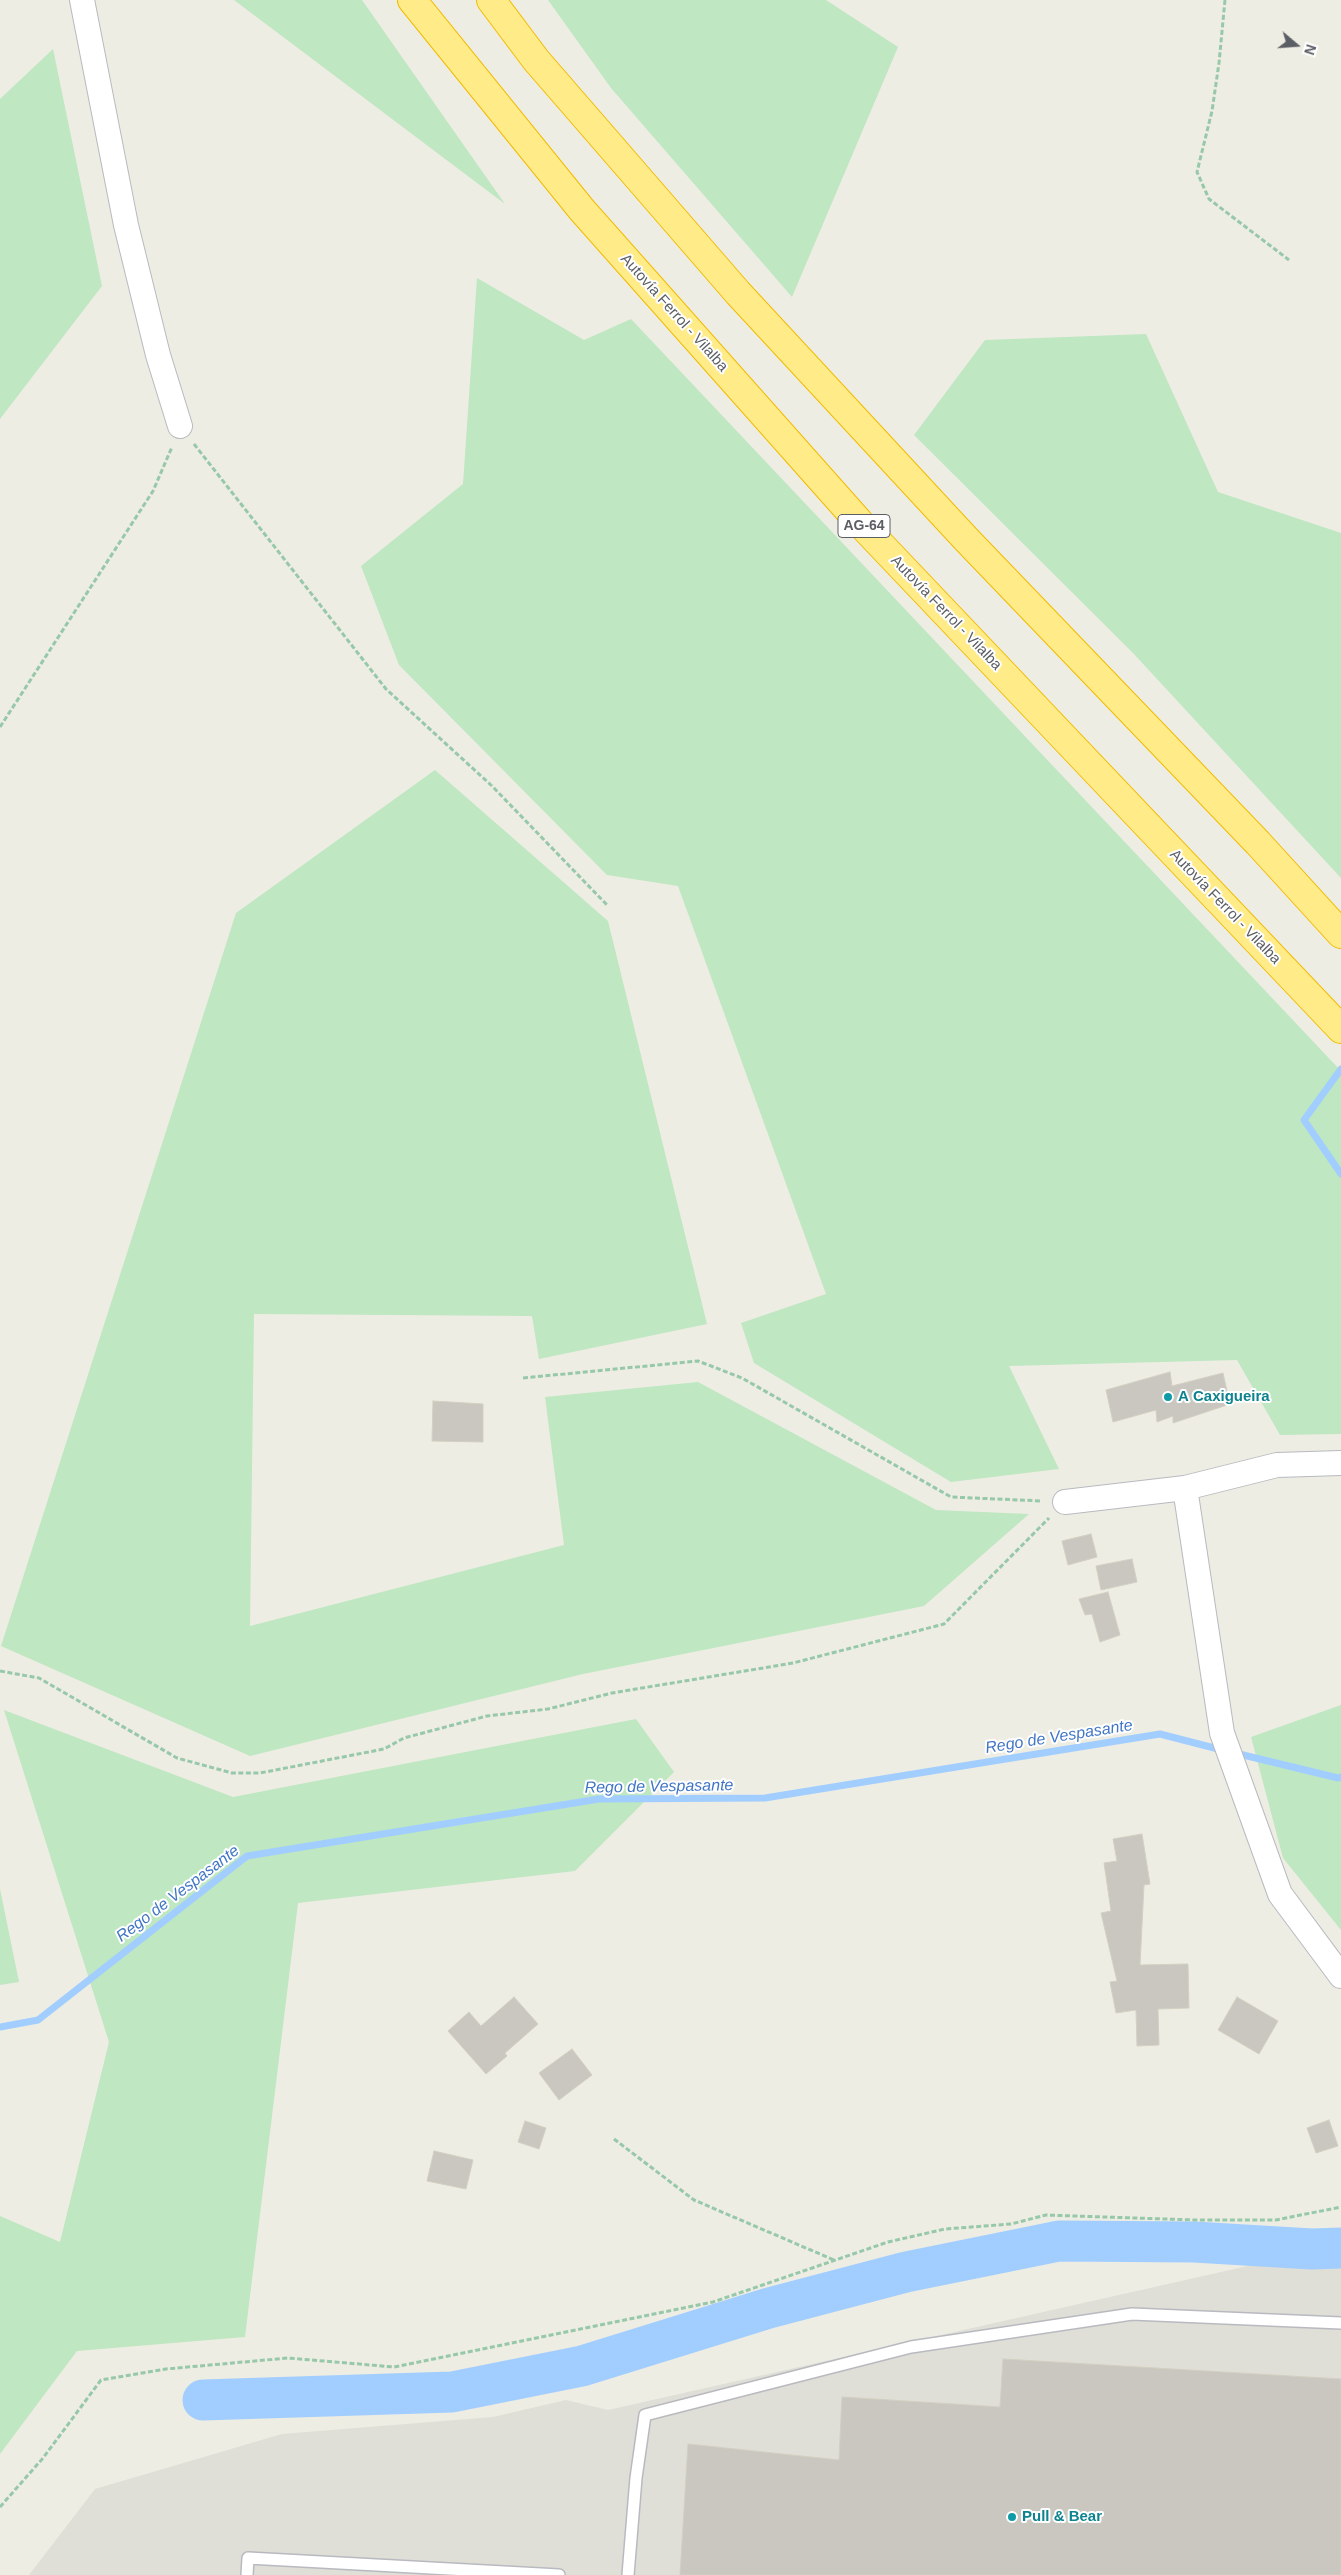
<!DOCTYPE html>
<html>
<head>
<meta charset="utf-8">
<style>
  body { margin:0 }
  #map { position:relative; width:1341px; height:2575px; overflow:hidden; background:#eeede3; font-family:Helvetica,sans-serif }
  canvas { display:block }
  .north { position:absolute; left:1271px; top:20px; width:50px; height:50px; -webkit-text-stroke:4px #fff; paint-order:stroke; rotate:108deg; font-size:14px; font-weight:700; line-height:20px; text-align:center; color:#5b5e64 }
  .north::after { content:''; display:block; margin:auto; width:18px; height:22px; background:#5b5e64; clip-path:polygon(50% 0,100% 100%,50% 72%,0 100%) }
</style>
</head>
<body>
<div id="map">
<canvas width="1341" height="2575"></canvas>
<div class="north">N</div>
</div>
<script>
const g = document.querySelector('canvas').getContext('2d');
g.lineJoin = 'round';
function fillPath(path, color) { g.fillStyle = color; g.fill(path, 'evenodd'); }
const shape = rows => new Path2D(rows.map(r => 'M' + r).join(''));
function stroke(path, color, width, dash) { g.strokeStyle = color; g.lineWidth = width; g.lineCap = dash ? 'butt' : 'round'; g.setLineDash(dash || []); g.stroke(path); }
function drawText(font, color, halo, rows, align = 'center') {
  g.font = font + ' Helvetica,sans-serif'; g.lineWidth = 4; g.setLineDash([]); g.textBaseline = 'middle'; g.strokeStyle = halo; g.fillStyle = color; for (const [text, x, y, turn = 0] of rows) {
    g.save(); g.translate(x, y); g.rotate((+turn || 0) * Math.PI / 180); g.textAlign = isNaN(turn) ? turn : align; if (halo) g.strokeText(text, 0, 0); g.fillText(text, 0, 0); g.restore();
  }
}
fillPath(shape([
  [1341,2245,1341,2575,29,2575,95,2489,282,2434,493,2417,566,2400,608,2410]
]), '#dfded7');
fillPath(shape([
  [234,0,362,0,505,204],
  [548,0,826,0,898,47,792,297,611,88],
  [53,49,102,286,0,419,0,99],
  [477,278,584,340,631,319,1341,1071,1341,1434,1280,1435,1237,1360,1009,1366,1059,1469,951,1482,754,1363,741,1323,826,1294,678,886,607,875,399,665,361,566,463,484],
  [1146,334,1218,492,1341,533,1341,878,1133,653,914,435,985,340],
  [435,770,608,921,707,1324,539,1359,532,1316,254,1314,250,1626,564,1545,545,1397,698,1382,936,1510,1029,1514,924,1606,583,1674,250,1756,1,1646,236,913],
  [1341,1705,1341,1930,1283,1858,1251,1737],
  [4,1710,233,1797,636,1719,674,1772,575,1871,298,1903,245,2337,77,2351,0,2454,0,2216,60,2242,109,2042],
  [0,1889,19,1982,0,1985]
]), '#bee7c2');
stroke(shape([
  [1341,1069,1304,1120,1341,1174],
  [1235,1753,1338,1778,1341,1777],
  [0,2027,38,2020,247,1856,599,1799,765,1798,1160,1734,1222,1750]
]), '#a2ceff', 7);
stroke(shape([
  [203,2400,452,2392,582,2366,769,2308,906,2272,1059,2241,1194,2242,1312,2249,1341,2248]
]), '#a2ceff', 41);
const building = shape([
  [1170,1372,1172,1386,1223,1373,1230,1404,1173,1423,1173,1416,1157,1422,1156,1410,1113,1422,1106,1390,1170,1372],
  [433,1401,483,1404,483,1442,432,1441,433,1401],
  [1091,1534,1097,1557,1068,1565,1062,1541,1091,1534],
  [1132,1559,1137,1582,1101,1590,1096,1566,1132,1559],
  [1108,1592,1120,1635,1100,1642,1092,1614,1085,1615,1079,1599,1108,1592],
  [1142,1834,1150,1884,1144,1885,1140,1965,1188,1964,1189,2008,1158,2009,1159,2045,1137,2046,1136,2010,1116,2013,1110,1982,1117,1981,1101,1913,1111,1911,1104,1863,1117,1861,1113,1839,1142,1834],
  [514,1997,538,2024,505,2053,507,2056,486,2074,448,2031,469,2012,481,2026,514,1997],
  [1237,1997,1278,2021,1259,2054,1218,2030,1237,1997],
  [572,2049,592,2075,559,2100,539,2073,572,2049],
  [1329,2120,1338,2146,1316,2153,1307,2128,1329,2120],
  [525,2121,546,2128,539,2149,518,2142,525,2121],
  [434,2151,473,2160,466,2189,427,2181,434,2151],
  [1003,2359,1341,2379,1341,2575,680,2575,688,2444,839,2460,842,2397,1000,2407,1003,2359]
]);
fillPath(building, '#c9c7c0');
stroke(building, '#d3cfc1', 1);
const service = shape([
  [247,2575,248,2558,559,2575],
  [628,2575,636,2478,645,2415,911,2347,1132,2314,1341,2323]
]);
const minor = shape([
  [82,0,126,225,158,355,180,426],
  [1185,1488,1222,1733,1280,1894,1341,1976],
  [1065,1502,1185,1488,1277,1465,1341,1463]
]);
const motorway = shape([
  [412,0,582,210,860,523,1341,1029],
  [491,0,536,60,738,293,966,539,1258,843,1341,934]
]);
stroke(service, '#b8bac0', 14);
stroke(minor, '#b8bac0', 26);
stroke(motorway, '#f1bb00', 30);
stroke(shape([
  [1225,0,1219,63,1212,111,1197,172,1209,199,1289,260],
  [194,444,386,689,492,786,608,906],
  [0,727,153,491,172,447],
  [523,1378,698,1361,742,1378,951,1497,1042,1501],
  [0,1671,39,1678,177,1758,232,1773,260,1773,384,1749,404,1738,487,1716,548,1709,612,1693,793,1663,944,1624,1049,1518],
  [614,2139,694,2200,834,2260],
  [0,2507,43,2458,101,2380,166,2369,288,2358,394,2367,713,2302,888,2242,945,2229,1011,2224,1046,2215,1196,2220,1276,2220,1341,2207]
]), '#97c8aa', 3, [5, 2.5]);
stroke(service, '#fff', 11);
stroke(minor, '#fff', 24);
stroke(motorway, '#ffec89', 28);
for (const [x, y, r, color] of [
  [1168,1397,5,"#0f9aa8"],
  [1012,2517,5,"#0f9aa8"]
]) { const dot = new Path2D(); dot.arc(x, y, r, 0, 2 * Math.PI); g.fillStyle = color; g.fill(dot); stroke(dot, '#fff', 2); }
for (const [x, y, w] of [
  [864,526,52]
]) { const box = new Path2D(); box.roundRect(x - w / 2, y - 11.5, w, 23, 4); g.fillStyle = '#fff'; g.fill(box); stroke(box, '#5b5e64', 1); }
drawText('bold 14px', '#5b5e64', null, [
  ["AG-64",864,526]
]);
drawText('15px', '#5b5e64', '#fff', [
  ["Autovía Ferrol - Vilalba",674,313,48],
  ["Autovía Ferrol - Vilalba",946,613,46],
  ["Autovía Ferrol - Vilalba",1225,907,46]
]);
drawText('bold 15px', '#0d838f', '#fff', [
  ["A Caxigueira",1178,1397],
  ["Pull & Bear",1022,2517]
], 'left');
drawText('italic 16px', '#4176c6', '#fff', [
  ["Rego de Vespasante",1059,1737,-9],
  ["Rego de Vespasante",659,1787,-1],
  ["Rego de Vespasante",178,1894,-37]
]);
</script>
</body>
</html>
